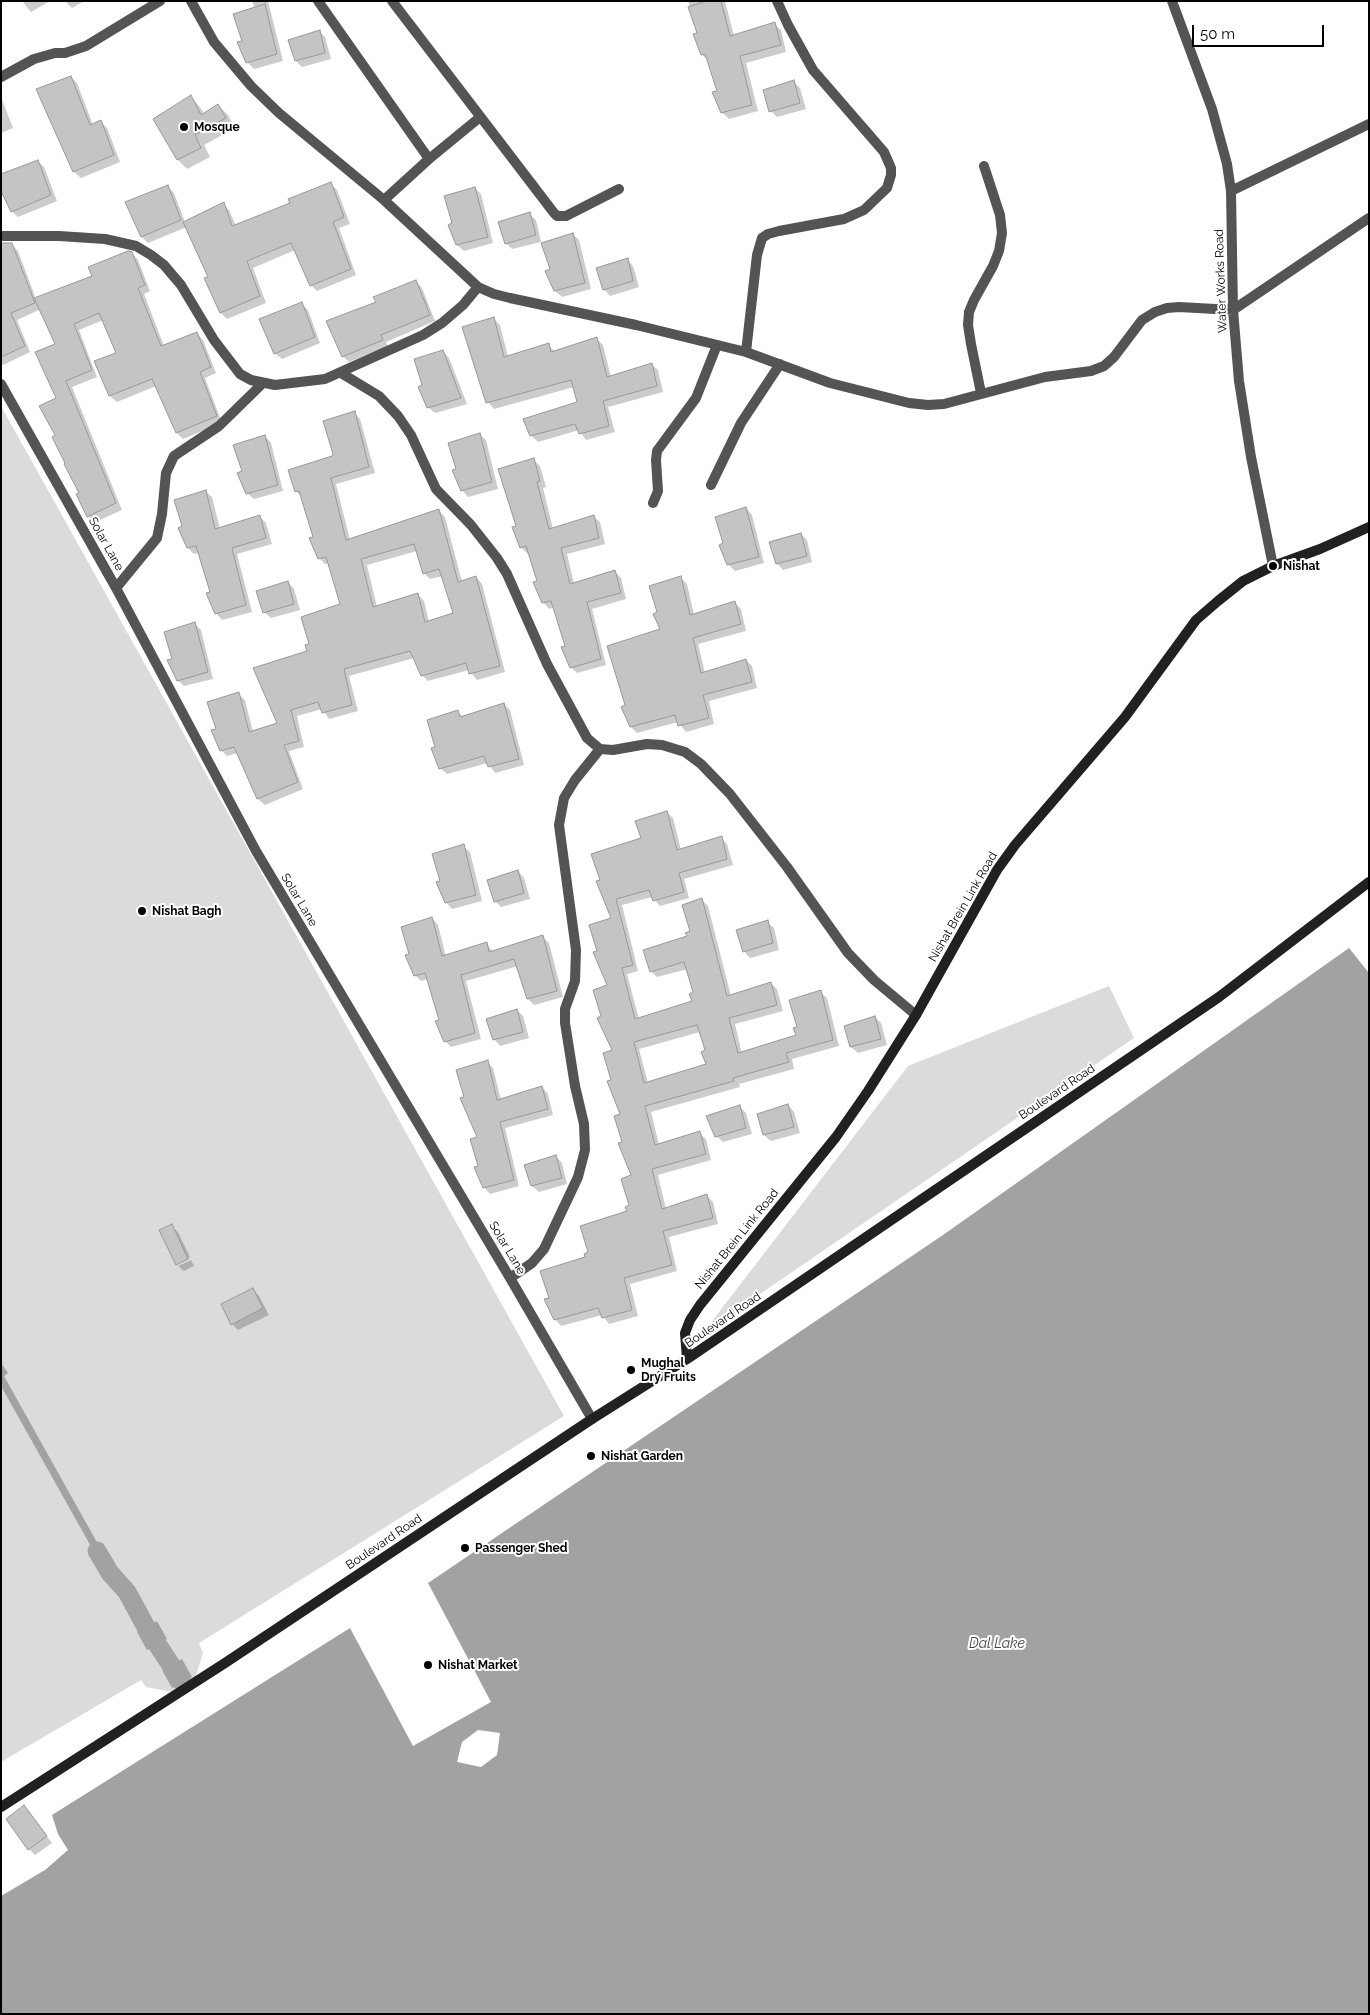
<!DOCTYPE html>
<html>
<head>
<meta charset="utf-8">
<style>
  body { margin:0 }
  #map { position:relative; width:1370px; height:2015px; overflow:hidden; background:#fff; font-family:Raleway,sans-serif }
  canvas { display:block }
  .frame { position:absolute; inset:0; border:2px solid #000; pointer-events:none }
  .scale { position:absolute; left:1192px; top:25px; width:132px; height:22px; box-sizing:border-box; border:2px solid #000; border-top:0; padding-left:6px; font-size:15px; line-height:18px; white-space:nowrap; color:#000; -webkit-text-stroke:4px #fff; paint-order:stroke }
</style>
</head>
<body>
<div id="map">
<canvas width="1370" height="2015"></canvas>
<div class="frame"></div>
<div class="scale">50 m</div>
</div>
<script>
const g = document.querySelector('canvas').getContext('2d');
g.lineJoin = 'round';
function fillPath(path, color) { g.fillStyle = color; g.fill(path, 'evenodd'); }
const shape = rows => new Path2D(rows.map(r => 'M' + r).join(''));
function stroke(path, color, width, dash) { g.strokeStyle = color; g.lineWidth = width; g.lineCap = dash ? 'butt' : 'round'; g.setLineDash(dash || []); g.stroke(path); }
function drawText(font, color, halo, rows, align = 'center') {
  g.font = font + ' Raleway,sans-serif'; g.lineWidth = 4; g.setLineDash([]); g.textBaseline = 'middle'; g.strokeStyle = halo; g.fillStyle = color; for (const [text, x, y, turn = 0] of rows) {
    g.save(); g.translate(x, y); g.rotate((+turn || 0) * Math.PI / 180); g.textAlign = isNaN(turn) ? turn : align; if (halo) g.strokeText(text, 0, 0); g.fillText(text, 0, 0); g.restore();
  }
}
fillPath(shape([
  [1,406,564,1416,199,1643,203,1653,195,1679,172,1692,146,1687,141,1680,1,1762],
  [1109,986,1134,1038,703,1333,908,1066]
]), '#dbdbdb');
fillPath(shape([
  [1349,948,1369,973,1369,2014,1,2014,1,1896,45,1870,68,1850,58,1834,52,1815,350,1628,413,1746,491,1702,428,1583,943,1235],
  [1,1363,8,1373,4,1376,113,1571,107,1575,1,1386],
  [157,1621,167,1639,147,1650,137,1632],
  [182,1659,192,1677,172,1688,162,1670]
]), '#a2a2a2');
fillPath(shape([
  [478,1730,500,1733,497,1755,481,1767,457,1762,462,1742]
]), '#fff');
fillPath(shape([
  [22,1,50,1,31,12],
  [65,1,84,1,72,8],
  [252,1,268,1,283,61,254,69,247,62,255,9],
  [688,1,725,1,734,36,774,24,781,30,786,52,746,63,758,111,729,119,722,112,718,92,708,60,702,55,698,34],
  [319,31,325,37,331,59,302,67,296,61],
  [71,77,77,83,93,125,101,122,107,128,120,162,81,178,74,172,38,90],
  [794,82,800,88,806,109,777,117,771,111],
  [1,97,13,128,1,133],
  [191,97,200,107,204,114,218,105,228,115,235,128,204,145,210,157,187,169,178,160],
  [38,161,44,167,57,201,18,217,12,211],
  [331,184,337,190,350,224,339,228,356,275,317,291,311,285,295,250,253,268,266,303,227,319,221,313,206,279,210,277,187,227,148,243,142,237,127,203,168,187,174,193,185,222,223,204,229,210,236,226,292,204],
  [475,188,481,194,493,243,464,251,457,245,453,224],
  [529,214,536,220,541,242,512,249,506,243],
  [573,234,579,240,591,289,562,297,555,291,551,270],
  [11,244,18,251,36,299,94,276,132,253,138,260,150,291,144,294,164,346,197,334,203,340,216,373,205,378,222,423,183,439,177,433,156,386,117,402,110,396,96,362,118,353,103,320,79,330,97,377,72,387,122,510,95,522,88,516,56,436,57,345,41,309,17,320,30,352,3,365,1,363,1,246],
  [627,260,633,266,639,287,610,296,604,289],
  [416,281,422,288,435,321,386,342,388,346,349,362,343,356,377,303],
  [301,303,308,310,320,343,282,359,275,353],
  [494,319,500,325,508,357,548,344,555,352,597,339,603,345,611,377,651,364,658,370,663,392,608,407,615,432,586,440,579,430,538,442,531,435,579,403,574,387,494,409,488,402],
  [443,351,449,358,467,404,435,413,428,407,424,386],
  [354,413,360,419,375,473,336,484,350,540,439,511,445,517,462,582,476,577,482,584,505,672,477,680,469,670,428,681,422,675,414,658,349,676,358,711,329,719,322,709,297,716,304,747,289,751,303,789,265,805,258,799,238,753,227,756,221,750,217,729,238,694,245,700,253,732,279,724,311,645,342,605,329,563,325,564,319,558,302,498,296,491,333,457],
  [417,551,424,573,430,579,443,576,455,614,429,622,424,601,418,595,377,607,367,565],
  [479,434,486,440,498,489,468,497,462,490,458,470],
  [265,436,271,443,283,491,254,499,247,493,243,472],
  [534,460,540,466,546,487,543,488,553,529,593,516,600,522,605,544,567,554,574,584,615,571,621,578,626,599,592,609,606,665,577,673,571,667,555,607,549,609,543,602,539,582,530,553,528,554,521,547,517,527],
  [205,491,212,497,220,529,260,517,266,523,272,544,237,554,252,612,222,620,216,613,212,593,199,553,194,554,188,548,184,527],
  [746,508,752,515,764,563,735,571,729,565,720,545,724,544],
  [801,534,807,540,812,562,783,570,777,563],
  [680,577,687,584,694,615,735,603,741,609,746,631,698,644,705,673,746,660,752,666,757,688,709,701,714,724,686,732,678,722,637,733,631,727,627,706,662,630,659,613],
  [288,582,294,589,300,610,271,618,264,612],
  [195,624,201,630,213,679,184,686,178,680,173,660],
  [504,704,510,710,524,765,495,773,488,763,447,774,440,768,436,748,458,712,463,717],
  [667,812,673,818,681,850,721,838,727,844,733,865,684,879,689,898,660,906,652,897,622,905,638,971,627,974,639,1019,694,1002,695,993,688,969,657,977,651,971,689,937,702,900,708,906,731,996,771,983,777,989,783,1011,735,1024,742,1054,798,1036,799,1027,820,992,827,998,839,1046,792,1059,794,1069,739,1084,740,1087,651,1112,659,1145,699,1133,706,1139,711,1160,658,1175,666,1209,707,1196,713,1202,718,1224,669,1237,677,1271,630,1284,638,1316,609,1324,602,1315,561,1326,555,1319,550,1299,628,1212,631,1206,633,1176,622,1114,612,1081,613,1051,603,1017,609,986,598,952,613,918,601,881],
  [700,1032,706,1051,708,1065,648,1083,639,1049],
  [463,846,470,852,482,901,452,909,446,902,442,882],
  [518,871,524,878,530,899,501,907,495,901],
  [432,918,438,925,446,957,487,944,493,952,542,936,549,943,563,997,534,1005,528,999,518,966,466,981,481,1039,451,1047,445,1041,441,1020,428,979,421,981,415,975,411,954],
  [767,922,774,928,779,950,750,958,744,951],
  [517,1010,523,1016,529,1038,500,1046,494,1039],
  [875,1017,881,1023,887,1045,858,1053,851,1047],
  [487,1062,493,1068,501,1100,542,1087,548,1094,553,1115,505,1128,519,1186,490,1194,484,1187,480,1167,479,1138,466,1098],
  [788,1105,794,1112,800,1133,771,1141,764,1135,758,1115],
  [740,1107,746,1113,752,1134,723,1142,716,1136],
  [556,1156,562,1163,567,1184,539,1192,532,1186,526,1166],
  [171,1226,178,1232,190,1257,178,1263,178,1265,161,1231],
  [191,1260,194,1266,184,1271,178,1266],
  [253,1289,259,1296,269,1315,238,1330,232,1324],
  [24,1806,52,1843,35,1855,29,1849]
]), '#0003');
stroke(shape([
  [97,1551,110,1573,127,1592,146,1627,182,1682]
]), '#a2a2a2', 19);
const building = shape([
  [706,1,721,1,730,36,775,22,781,45,740,56,752,105,721,113,712,92,717,91,705,54,701,55,693,34,697,33,688,7,706,1],
  [265,4,277,54,246,63,237,42,242,41,233,14,265,4],
  [320,30,325,53,295,61,288,40,320,30],
  [71,76,90,125,101,120,114,155,73,172,36,89,71,76],
  [794,80,800,103,769,112,763,90,794,80],
  [191,95,201,115,218,104,226,118,195,135,201,148,177,160,153,119,191,95],
  [38,160,51,195,11,212,1,191,1,174,38,160],
  [331,182,344,217,333,222,351,269,310,286,291,243,247,261,260,296,220,313,204,278,208,277,183,222,224,202,232,226,290,203,288,199,331,182],
  [168,185,181,220,141,237,125,202,168,185],
  [475,187,488,237,456,245,448,225,452,223,444,196,475,187],
  [530,212,536,235,505,244,498,222,530,212],
  [573,233,585,283,554,291,545,271,550,269,541,243,573,233],
  [1,243,12,243,35,303,11,313,25,346,1,357,1,243],
  [128,251,132,252,145,285,138,288,161,346,197,332,211,367,200,372,217,416,176,433,152,379,109,396,94,361,116,353,99,313,74,324,92,370,66,381,116,503,87,517,76,494,79,493,64,464,65,463,52,437,55,435,39,406,56,398,35,352,55,344,34,298,92,276,88,267,128,251],
  [628,258,633,281,603,290,596,268,628,258],
  [416,280,430,315,381,335,383,340,342,357,326,321,376,302,373,297,416,280],
  [302,302,315,337,274,354,259,319,302,302],
  [494,317,504,357,549,343,551,352,597,337,607,377,652,363,657,386,603,401,609,426,579,434,575,424,530,436,523,419,577,402,571,380,486,403,462,327,494,317],
  [443,350,461,398,427,408,418,387,422,385,414,359,443,350],
  [355,411,369,467,331,478,346,540,439,509,458,582,476,576,500,666,469,674,466,663,421,676,410,651,344,669,352,705,322,713,318,702,291,710,299,741,284,745,298,782,257,799,234,747,220,751,211,730,216,729,207,702,239,692,249,732,277,723,253,668,307,651,305,645,309,644,301,617,340,604,326,557,318,559,309,538,313,537,299,491,295,492,288,470,332,456,333,454,323,421,355,411],
  [414,544,423,574,439,569,453,613,425,622,418,593,373,607,361,559,414,544],
  [480,433,492,482,461,491,452,470,456,469,448,443,480,433],
  [265,435,278,485,246,494,237,473,242,471,233,445,265,435],
  [534,458,540,481,537,482,549,529,594,515,599,538,561,548,570,584,615,570,621,593,587,602,601,659,570,668,561,647,565,646,551,601,542,603,533,582,537,581,526,546,520,548,512,527,516,526,498,469,534,458],
  [206,490,215,529,260,515,266,538,232,548,246,605,215,614,206,593,210,592,196,546,187,548,178,528,182,526,174,500,206,490],
  [746,507,759,557,727,565,719,545,723,543,715,517,746,507],
  [801,533,807,556,776,564,769,542,801,533],
  [681,576,690,615,735,601,741,624,693,638,701,673,746,659,752,682,703,695,709,718,678,726,675,715,630,727,621,707,625,705,607,646,660,629,653,614,657,612,649,586,681,576],
  [288,581,294,604,263,613,256,591,288,581],
  [195,622,208,672,177,681,167,660,172,659,164,632,195,622],
  [504,703,519,759,488,767,484,756,439,769,431,748,435,747,427,720,458,710,460,717,504,703],
  [667,811,677,850,722,836,727,859,679,873,684,892,653,901,649,890,616,899,633,965,622,968,635,1019,692,1001,689,994,693,992,684,962,650,972,643,950,687,936,685,933,690,931,682,905,702,898,727,996,771,982,777,1005,729,1018,738,1053,796,1035,793,1028,797,1027,789,1000,821,990,833,1040,786,1053,789,1062,733,1078,734,1081,645,1106,655,1145,700,1131,706,1154,652,1169,662,1209,707,1194,713,1218,663,1231,672,1265,624,1278,632,1310,602,1318,598,1308,554,1320,544,1299,549,1298,540,1271,585,1257,584,1254,588,1252,580,1226,627,1211,625,1207,629,1205,621,1179,631,1175,618,1143,622,1142,614,1116,620,1114,607,1081,611,1080,603,1053,612,1050,597,1018,601,1016,593,990,607,985,593,952,597,951,589,925,611,918,596,881,600,880,591,854,641,838,635,821,667,811],
  [697,1025,705,1050,701,1052,706,1064,644,1083,634,1042,697,1025],
  [464,844,476,895,445,903,436,882,440,881,432,854,464,844],
  [518,870,524,893,494,902,487,880,518,870],
  [432,917,442,956,487,942,489,952,543,935,557,991,527,999,514,959,461,975,475,1033,444,1042,435,1021,439,1020,425,973,414,976,405,955,409,954,401,927,432,917],
  [768,920,773,943,743,952,736,930,768,920],
  [517,1009,523,1032,493,1040,486,1019,517,1009],
  [875,1016,881,1039,850,1047,844,1026,875,1016],
  [488,1060,497,1100,542,1086,548,1109,500,1122,514,1180,483,1188,474,1167,478,1166,470,1139,477,1137,460,1098,464,1097,456,1070,488,1060],
  [788,1104,794,1127,763,1135,757,1114,788,1104],
  [740,1105,746,1128,715,1137,706,1116,740,1105],
  [556,1155,562,1178,531,1186,524,1165,556,1155],
  [172,1224,188,1259,176,1265,159,1230,172,1224],
  [253,1288,263,1308,231,1325,221,1304,253,1288],
  [24,1805,47,1836,28,1850,6,1819,24,1805]
]);
fillPath(building, '#c4c4c4');
stroke(building, '#989898', 1);
stroke(shape([
  [191,1,214,42,251,86,279,113,384,200,478,287,494,294,510,298,636,325,746,352,830,383,909,403,928,405,944,404,1045,377,1091,371,1104,366,1114,357,1142,320,1155,312,1167,308,1179,307,1233,310,1369,218],
  [318,1,429,159],
  [392,1,554,213,557,216,566,216,619,189],
  [1172,1,1212,109,1227,164,1231,191,1233,310,1239,381,1251,457,1273,566],
  [1,77,34,59,55,53,65,53,86,46,160,1],
  [1231,191,1369,124],
  [384,200,429,159,479,118],
  [1,236,59,236,105,239,136,246,151,255,164,265,181,285,214,340,240,374,251,380,275,385,325,379,423,335,442,323,463,305,478,287],
  [746,352,757,255,762,238,768,234,779,231,844,219,864,210,887,188,891,175,891,168,884,152,813,70,788,25,777,1],
  [341,373,379,396,398,416,411,435,436,489,471,525,497,558,507,574,547,664,587,738,600,749,613,750,647,744,662,745,685,752,701,764,730,794,787,867,848,953,874,980,916,1015],
  [1,384,116,588,256,851,510,1278,592,1419],
  [981,393,971,344,968,325,969,312,974,300,993,266,999,251,1002,233,1000,215,984,166],
  [711,485,741,423,780,364],
  [653,503,658,491,656,460,657,451,696,398,717,345],
  [116,588,157,538,162,514,166,473,174,456,219,426,262,384],
  [510,1278,532,1263,544,1249,578,1177,585,1150,584,1124,575,1086,565,1023,565,1009,575,981,576,950,559,825,564,798,575,780,600,749]
]), '#545454', 10);
stroke(shape([
  [687,1359,685,1333,690,1320,700,1305,836,1137,868,1091,916,1015,997,870,1015,845,1125,717,1196,620,1218,601,1243,581,1273,566,1320,549,1369,527],
  [1,1807,225,1663,592,1419,687,1359,1219,997,1369,882]
]), '#212121', 10);
for (const [x, y, r, color] of [
  [184,127,5,"#000"],
  [1273,566,5,"#000"],
  [142,911,5,"#000"],
  [631,1370,5,"#000"],
  [591,1456,5,"#000"],
  [465,1548,5,"#000"],
  [428,1665,5,"#000"]
]) { const dot = new Path2D(); dot.arc(x, y, r, 0, 2 * Math.PI); g.fillStyle = color; g.fill(dot); stroke(dot, '#fff', 2); }
drawText('bold 12px', '#000', '#fff', [
  ["Mosque",194,127],
  ["Nishat",1283,566],
  ["Nishat Bagh",152,911],
  ["Mughal",641,1363],
  ["Dry Fruits",641,1377],
  ["Nishat Garden",601,1456],
  ["Passenger Shed",475,1548],
  ["Nishat Market",438,1665]
], 'left');
drawText('12px', '#000', '#fff', [
  ["Water Works Road",1221,281,-92],
  ["Solar Lane",106,544,61],
  ["Solar Lane",299,900,59],
  ["Nishat Brein Link Road",963,907,-60],
  ["Boulevard Road",1057,1092,-34],
  ["Nishat Brein Link Road",737,1239,-51],
  ["Solar Lane",507,1248,59],
  ["Boulevard Road",723,1320,-34],
  ["Boulevard Road",384,1542,-34]
]);
drawText('italic 14px', '#434343', '#fff', [
  ["Dal Lake",997,1644]
]);
</script>
</body>
</html>
